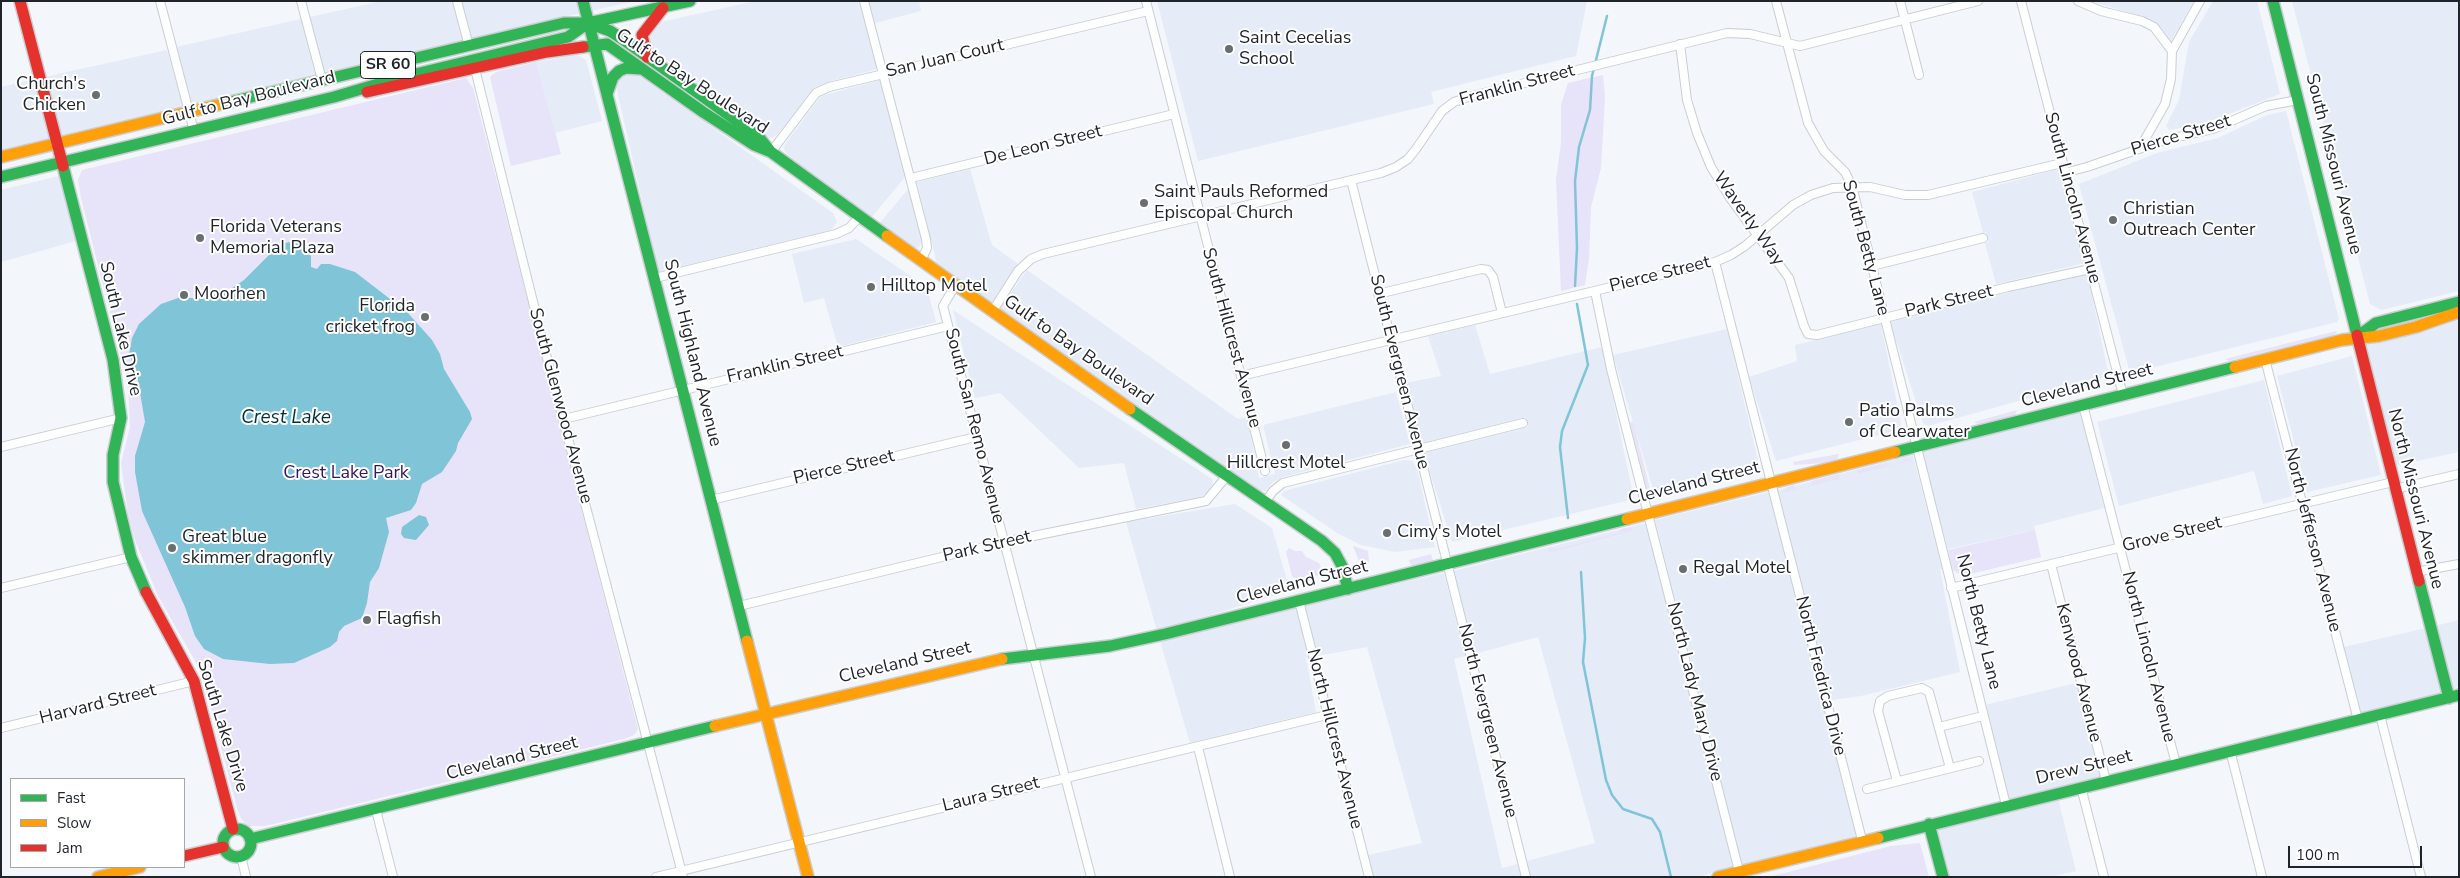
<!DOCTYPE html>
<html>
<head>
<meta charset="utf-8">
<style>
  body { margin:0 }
  #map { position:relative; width:2460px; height:878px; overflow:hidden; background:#f3f6fa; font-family:"Nunito Sans",sans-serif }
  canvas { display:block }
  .frame { position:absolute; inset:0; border:2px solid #1f242b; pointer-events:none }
  .legend { position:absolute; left:10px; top:778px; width:175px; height:90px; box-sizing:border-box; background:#fff; border:1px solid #a5a7aa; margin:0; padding:6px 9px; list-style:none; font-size:15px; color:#1f242b }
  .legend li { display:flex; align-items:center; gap:10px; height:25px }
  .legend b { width:25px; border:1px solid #a5a7aa }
  .scale { position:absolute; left:2288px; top:846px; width:134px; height:22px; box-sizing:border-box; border:2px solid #1f242b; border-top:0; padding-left:6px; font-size:15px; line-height:18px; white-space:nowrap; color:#1f242b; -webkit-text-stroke:4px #fff; paint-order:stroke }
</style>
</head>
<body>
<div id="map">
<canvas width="2460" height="878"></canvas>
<div class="frame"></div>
<ul class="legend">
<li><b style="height:6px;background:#30b455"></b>Fast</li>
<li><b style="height:6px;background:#ff9f0a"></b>Slow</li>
<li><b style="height:6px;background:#e5322d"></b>Jam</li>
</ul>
<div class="scale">100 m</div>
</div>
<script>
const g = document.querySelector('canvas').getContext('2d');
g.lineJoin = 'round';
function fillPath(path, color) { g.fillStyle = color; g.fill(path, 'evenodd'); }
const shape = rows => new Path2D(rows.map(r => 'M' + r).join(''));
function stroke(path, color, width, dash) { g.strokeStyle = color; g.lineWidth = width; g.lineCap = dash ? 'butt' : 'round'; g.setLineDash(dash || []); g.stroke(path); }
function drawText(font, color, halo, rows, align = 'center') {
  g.font = font + ' "Nunito Sans",sans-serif'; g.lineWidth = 4; g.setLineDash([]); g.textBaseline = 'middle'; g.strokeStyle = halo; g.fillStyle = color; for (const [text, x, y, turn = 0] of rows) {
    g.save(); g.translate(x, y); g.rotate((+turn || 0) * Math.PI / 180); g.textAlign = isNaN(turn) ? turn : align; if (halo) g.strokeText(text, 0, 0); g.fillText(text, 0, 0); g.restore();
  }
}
fillPath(shape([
  [382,1,452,1,463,41,325,74,310,17],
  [462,1,578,1,581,13,472,39],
  [588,1,636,1,590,11],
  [756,1,859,1,877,69,828,82,814,88,777,135,771,138,764,137,649,46,647,37,656,23],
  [869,1,919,1,921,11,875,23],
  [1157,1,1587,1,1576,56,1431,92,1434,104,1198,161],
  [2090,1,2194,1,2171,41,2157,24,2144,17],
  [2213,1,2257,1,2280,94,2203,124,2169,130,2166,126,2179,100,2189,42],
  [2292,1,2459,1,2459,291,2381,310,2370,304],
  [301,19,316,76,192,105,176,47],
  [167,50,183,107,59,136,44,77],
  [577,55,586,60,602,121,555,133,536,62],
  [627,73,637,74,833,213,837,222,831,230,658,272,617,90,617,80],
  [35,79,50,139,1,150,1,87],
  [880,80,906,176,870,219,788,155,784,150,785,144,821,96],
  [2286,111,2339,319,2337,322,2130,373,2079,184,2157,153,2218,138,2267,115],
  [970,169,992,245,1018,264,990,305,938,268,917,182],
  [2059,169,2085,263,1996,284,1985,243,1988,242,1986,232,1983,233,1972,192],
  [59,176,76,241,1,262,1,190],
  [909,188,922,240,919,247,912,249,878,225],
  [856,239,927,287,936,322,838,347,824,298,804,303,792,254],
  [1027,270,1238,419,1247,417,1259,478,1275,474,1263,425,1396,392,1410,444,1283,477,1273,482,1266,491,1255,490,998,311],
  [2087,273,2109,376,1928,426,1923,423,1890,322],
  [953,310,1212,479,1213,483,1207,493,1200,497,1136,509,1124,463,1079,468,1000,393,975,398],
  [2459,318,2459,452,2394,466,2363,342],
  [1881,324,1902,429,1776,461,1749,377,1797,361,1795,345],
  [1475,325,1490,374,1602,347,1634,499,1452,542,1424,453,1528,427,1526,417,1422,443,1406,383,1441,376,1428,336],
  [1727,329,1760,469,1655,496,1613,355],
  [2352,356,2381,475,2307,492,2277,376],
  [2264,380,2292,496,2263,504,2254,471,2119,506,2097,422],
  [2080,411,2104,508,2034,526,2035,530,1948,549,1922,453],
  [1913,455,1942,569,1940,569,1960,672,1861,696,1831,700,1778,490],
  [1404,460,1412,461,1417,468,1435,547,1395,552,1361,545,1337,533,1281,495,1284,491],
  [1769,492,1857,836,1742,865,1655,520],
  [1235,504,1272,528,1290,591,1157,631,1126,522],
  [1646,523,1733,867,1698,877,1531,877,1527,861,1595,843,1538,637,1474,654,1453,571],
  [1444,573,1465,656,1454,659,1502,868,1518,864,1521,877,1374,877,1368,855,1422,843,1367,647,1317,656,1305,605],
  [1296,607,1308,657,1306,658,1316,712,1190,743,1160,641],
  [2459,620,2459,686,2452,690,2435,626],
  [2426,628,2443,694,2361,714,2344,647],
  [2076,683,2100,777,2009,799,1985,705],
  [2058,798,2076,871,2050,877,1947,877,1935,828]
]), '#e5ecf7');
fillPath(shape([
  [536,62,561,154,511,166,490,77,496,72],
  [1603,75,1605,97,1601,168,1591,207,1589,259,1585,285,1561,291,1556,179,1561,143,1561,105,1568,83],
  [466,78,473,88,638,729,634,735,624,739,265,826,249,826,242,820,238,812,202,673,158,596,135,540,128,514,121,463,130,427,128,384,81,198,78,180,82,170],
  [2336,331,2337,333,2333,335,2256,354,2229,361,2225,359],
  [2017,410,2015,415,1978,424,1974,422],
  [1633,421,1651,493,1650,494,1648,493,1630,423],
  [1839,454,1837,459,1824,463,1794,465,1793,462],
  [1906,458,1913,460,1858,474,1857,470,1887,463,1888,466,1903,462,1902,459],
  [1839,474,1840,479,1782,493,1787,487,1794,485,1796,489,1811,485,1811,481],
  [1631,527,1632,531,1548,553,1550,547,1555,549,1618,533,1621,529],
  [2035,530,2041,557,1962,576,1953,570,1948,550],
  [1353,546,1368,551,1369,562,1360,564],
  [1289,548,1295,551,1302,551,1306,557,1319,563,1321,568,1319,575,1297,581,1292,576,1286,552],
  [1431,554,1433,561,1414,566,1410,564,1409,560],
  [1920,843,1929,877,1769,877,1891,846]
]), '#e7e3f9');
fillPath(shape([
  [297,241,307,245,311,257,311,267,317,269,321,264,330,264,355,272,407,312,432,340,440,354,444,369,470,412,472,419,458,443,456,451,442,472,422,484,416,503,411,510,386,518,389,532,379,568,370,582,367,603,362,618,344,626,339,632,337,641,330,647,294,663,270,664,223,659,204,649,195,636,185,607,142,511,135,472,135,456,145,422,136,369,129,355,132,338,139,324,161,304,181,297,202,299,228,291,244,280,275,249,284,243],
  [419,515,426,517,429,525,416,540,404,538,401,534,402,527]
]), '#80c4d8');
stroke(shape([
  [1575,286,1577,248,1575,181,1579,147,1590,110,1592,76,1607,16],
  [1568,518,1560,447,1562,431,1588,365,1577,304],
  [1581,572,1585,638,1583,662,1606,780,1612,795,1623,809,1652,819,1660,832,1671,877]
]), '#80c4d8', 2.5);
const street = shape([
  [160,1,194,131],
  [301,1,322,80],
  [457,1,469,46],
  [864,1,926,239,927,248,921,261],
  [1146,1,1265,471],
  [1776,1,1808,123,1824,151,1845,172,1852,186,2006,805],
  [1900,1,1919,75],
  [2021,1,2123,395],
  [2078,1,2101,11,2142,21,2154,27,2172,51],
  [1680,44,1687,100,1697,133,1711,167,1730,198,1789,278,1804,326,1808,334,1817,335,2008,287,2090,269],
  [475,69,548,362,683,877],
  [2140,148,2165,104,2171,79,2172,51,2200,1],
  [771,152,816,93,829,87,1148,11],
  [2064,173,2087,167,2165,140,2213,129,2266,106,2298,100],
  [911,178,1174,114],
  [1351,180,1526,877],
  [1715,262,1862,840],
  [1872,266,1983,238],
  [655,278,836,234,849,228,859,217],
  [955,286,943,306,1091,877],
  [1595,291,1611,369,1739,871],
  [1378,294,1481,269,1488,270,1493,277,1502,313],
  [992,312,1018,271,1031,259,1043,254,1381,173,1396,167,1408,159,1416,149,1442,111,1454,102,1468,97,1727,33,1750,34,1800,46,1978,1],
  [2265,359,2358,720],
  [1241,376,1715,262,1731,255,1745,246,1793,205,1811,195,1833,188,1870,187,1905,195,1928,195,2062,163],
  [2083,405,2176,764],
  [564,419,948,326],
  [1,447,121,418],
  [2395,489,2459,474],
  [711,500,976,437],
  [1265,502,1273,491,1283,483,1523,423],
  [2051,564,2106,781],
  [2416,572,2459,564],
  [1,588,131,557],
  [1951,588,2393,482],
  [1299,601,1369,877],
  [739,606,1004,542,1206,501,1226,477],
  [2380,715,2421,877],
  [1939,727,1983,716],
  [1,728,194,681],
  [1198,747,1230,877],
  [2230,750,2262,877],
  [1897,781,1878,711,1880,701,1888,696,1922,688,1929,692,1950,768],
  [2081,787,2104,877],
  [1867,789,1979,761],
  [376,810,393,877],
  [241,856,246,877],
  [656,877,1327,715]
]);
const fast = shape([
  [583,1,747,641],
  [2273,1,2357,335],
  [588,23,610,31,621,38,758,136,770,151],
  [583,47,607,44,703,112,754,145,771,152,887,236],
  [607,94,613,77,619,71,626,68,641,69],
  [230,102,564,23,588,23,690,1],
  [63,166,113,360,121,418,113,455,113,482,131,557,146,592],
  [1,177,334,97,395,79,568,37,588,23],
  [2357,337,2376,323,2459,302],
  [1130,409,1322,541,1335,553,1342,566,1348,589],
  [1895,452,2235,367],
  [2419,581,2449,698],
  [1002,659,1110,646,1165,634,1627,519],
  [1929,824,1943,877],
  '223 843a14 14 0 1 1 28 0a14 14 0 1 1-28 0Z',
  [1878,838,2459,695],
  [250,839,715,726]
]);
const slow = shape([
  [1,157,230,102],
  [887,236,1130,409],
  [2235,367,2342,340,2379,336,2416,327,2459,312],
  [1627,519,1895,452],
  [747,641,808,877],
  [715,726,1002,659],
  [98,877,140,867],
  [1718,877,1878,838]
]);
const jam = shape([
  [20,1,63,166],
  [647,57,642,35,663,8],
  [367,92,547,52,583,47],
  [2357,335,2419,581],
  [146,592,194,681,233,829],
  [184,856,223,847]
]);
stroke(street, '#cacdd2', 10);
stroke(fast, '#cacdd2', 14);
stroke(slow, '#cacdd2', 14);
stroke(jam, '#cacdd2', 14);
stroke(street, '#fdfefe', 8);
stroke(fast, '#30b455', 11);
stroke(slow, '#ff9f0a', 11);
stroke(jam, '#e5322d', 11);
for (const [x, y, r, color] of [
  [1229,49,5,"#696e73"],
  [96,95,5,"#696e73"],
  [1144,203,5,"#696e73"],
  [2113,220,5,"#696e73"],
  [200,238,5,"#696e73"],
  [871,287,5,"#696e73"],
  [184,295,5,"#696e73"],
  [425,317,5,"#696e73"],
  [1849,422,5,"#696e73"],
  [1286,445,5,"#696e73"],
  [1387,533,5,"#696e73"],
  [172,548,5,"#696e73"],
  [1683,569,5,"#696e73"],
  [367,620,5,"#696e73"]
]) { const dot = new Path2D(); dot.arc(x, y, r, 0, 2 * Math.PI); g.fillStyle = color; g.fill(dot); stroke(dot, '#fff', 2); }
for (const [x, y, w] of [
  [388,65,55]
]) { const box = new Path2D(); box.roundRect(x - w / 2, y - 13.5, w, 27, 4); g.fillStyle = '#fff'; g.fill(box); stroke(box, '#1f242b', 1); }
drawText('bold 16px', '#1f242b', null, [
  ["SR 60",388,65]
]);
drawText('18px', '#1f242b', '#fff', [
  ["Saint Cecelias",1239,39],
  ["School",1239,60],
  ["Church's",86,85,"right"],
  ["Chicken",86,106,"right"],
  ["Saint Pauls Reformed",1154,193],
  ["Episcopal Church",1154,214],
  ["Christian",2123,210],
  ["Outreach Center",2123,231],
  ["Florida Veterans",210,228],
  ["Memorial Plaza",210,249],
  ["Hilltop Motel",881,287],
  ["Moorhen",194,295],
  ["Florida",415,307,"right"],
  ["cricket frog",415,328,"right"],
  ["Patio Palms",1859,412],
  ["of Clearwater",1859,433],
  ["Hillcrest Motel",1286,464,"center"],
  ["Cimy's Motel",1397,533],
  ["Great blue",182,538],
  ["skimmer dragonfly",182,559],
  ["Regal Motel",1693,569],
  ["Flagfish",377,620]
], 'left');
drawText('18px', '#1f242b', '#fff', [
  ["San Juan Court",945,59,-13],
  ["Gulf to Bay Boulevard",692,82,33],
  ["Franklin Street",1517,86,-15],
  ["Gulf to Bay Boulevard",249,99,-14],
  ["Pierce Street",2181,136,-17],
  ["De Leon Street",1043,146,-14],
  ["South Missouri Avenue",2333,164,76],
  ["South Lincoln Avenue",2072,198,75],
  ["Waverly Way",1748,219,55],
  ["South Betty Lane",1865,248,75],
  ["Pierce Street",1660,275,-14],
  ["Park Street",1949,302,-14],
  ["South Lake Drive",120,329,77],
  ["South Hillcrest Avenue",1231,338,75],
  ["Gulf to Bay Boulevard",1078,351,35],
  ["South Highland Avenue",692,353,76],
  ["Franklin Street",785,365,-13],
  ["South Evergreen Avenue",1399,372,76],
  ["Cleveland Street",2087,386,-14],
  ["South Glenwood Avenue",560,406,75],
  ["South San Remo Avenue",974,426,76],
  ["Pierce Street",844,468,-13],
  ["Cleveland Street",1694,484,-14],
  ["North Missouri Avenue",2415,499,76],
  ["Grove Street",2172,535,-14],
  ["North Jefferson Avenue",2312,540,76],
  ["Park Street",987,547,-13],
  ["Cleveland Street",1302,583,-14],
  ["North Betty Lane",1978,622,76],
  ["North Lincoln Avenue",2148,657,76],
  ["Cleveland Street",905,663,-13],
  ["Kenwood Avenue",2078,673,76],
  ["North Fredrica Drive",1820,676,76],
  ["North Lady Mary Drive",1694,692,76],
  ["Harvard Street",98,705,-14],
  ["North Evergreen Avenue",1487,721,76],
  ["South Lake Drive",222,726,73],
  ["North Hillcrest Avenue",1334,739,76],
  ["Cleveland Street",512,759,-14],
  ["Drew Street",2084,768,-14],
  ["Laura Street",991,795,-14]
]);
drawText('18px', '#351664', '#fff', [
  ["Crest Lake Park",346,474]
]);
drawText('italic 19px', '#02313c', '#fff', [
  ["Crest Lake",286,418]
]);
</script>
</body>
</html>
